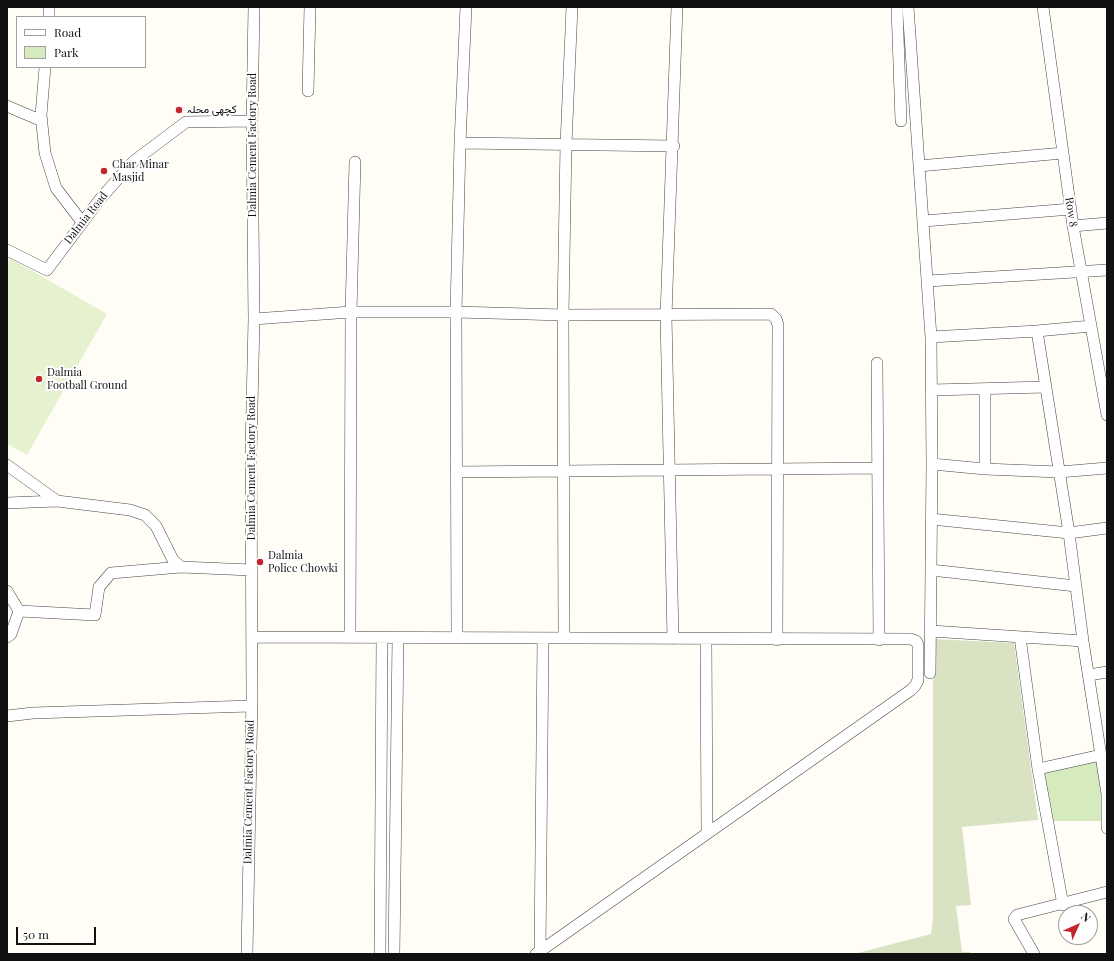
<!DOCTYPE html>
<html>
<head>
<meta charset="utf-8">
<style>
  body { margin:0 }
  #map { position:relative; width:1114px; height:961px; overflow:hidden; background:#fffdf5; font-family:"Playfair Display",serif }
  canvas { display:block }
  .frame { position:absolute; inset:0; border:8px solid #111; pointer-events:none }
  .legend { position:absolute; left:16px; top:16px; width:130px; height:52px; box-sizing:border-box; background:#fff; border:1px solid #a0a0a0; margin:0; padding:5px 7px; list-style:none; font-size:12px; color:#111 }
  .legend li { display:flex; align-items:center; gap:8px; height:20px }
  .legend b { width:20px; border:1px solid #a0a0a0 }
  .north { position:absolute; left:1058px; top:905px; width:40px; height:40px; box-sizing:border-box; background:#fff; border:1px solid #a0a0a0; border-radius:50%; rotate:45deg; font-size:11px; font-weight:700; line-height:16px; text-align:center; color:#111 }
  .north::after { content:''; display:block; margin:auto; width:14px; height:18px; background:#c4262e; clip-path:polygon(50% 0,100% 100%,50% 72%,0 100%) }
  .scale { position:absolute; left:16px; top:927px; width:80px; height:18px; box-sizing:border-box; border:2px solid #111; border-top:0; padding-left:5px; font-size:12px; line-height:14px; white-space:nowrap; color:#111; -webkit-text-stroke:3px #fff; paint-order:stroke }
</style>
</head>
<body>
<div id="map">
<canvas width="1114" height="961"></canvas>
<div class="frame"></div>
<ul class="legend">
<li><b style="height:5px;background:#fff"></b>Road</li>
<li><b style="height:11px;background:#d5ebbd"></b>Park</li>
</ul>
<div class="north">N</div>
<div class="scale">50 m</div>
</div>
<script>
const g = document.querySelector('canvas').getContext('2d');
g.lineJoin = 'round';
function fillPath(path, color) { g.fillStyle = color; g.fill(path, 'evenodd'); }
const shape = rows => new Path2D(rows.map(r => 'M' + r).join(''));
function stroke(path, color, width, dash) { g.strokeStyle = color; g.lineWidth = width; g.lineCap = dash ? 'butt' : 'round'; g.setLineDash(dash || []); g.stroke(path); }
function drawText(font, color, halo, rows, align = 'center') {
  g.font = font + ' "Playfair Display",Vazirmatn,serif'; g.lineWidth = 4; g.setLineDash([]); g.textBaseline = 'middle'; g.strokeStyle = halo; g.fillStyle = color; for (const [text, x, y, turn = 0] of rows) {
    g.save(); g.translate(x, y); g.rotate((+turn || 0) * Math.PI / 180); g.textAlign = isNaN(turn) ? turn : align; if (halo) g.strokeText(text, 0, 0); g.fillText(text, 0, 0); g.restore();
  }
}
fillPath(shape([
  [1098,760,1103,793,1102,821,1051,821,1042,772]
]), '#d5ebbd');
fillPath(shape([
  [933,639,1014,643,1038,820,962,827,971,905,956,906,962,952,970,952,971,954,854,954,931,934,933,918]
]), '#d9e3c4');
fillPath(shape([
  [10,258,107,314,27,455,7,444,7,264]
]), '#e6f2cf');
const street = shape([
  [897,7,901,121],
  [908,7,931,337,932,464,930,673],
  [1043,7,1073,226,1107,415],
  [49,17,49,7],
  [45,67,41,115,45,153,56,188,82,222],
  [308,91,310,7],
  [7,106,42,121],
  [460,143,674,146],
  [919,166,1063,153],
  [924,221,1071,209],
  [1073,226,1107,223],
  [7,250,47,270,100,199,134,161,186,122,252,121],
  [928,281,1107,270],
  [254,319,351,312,456,312,563,315,771,314,776,319,778,325,777,640],
  [1037,331,1069,533,1083,641,1107,794,1107,828],
  [931,337,1037,331,1091,326],
  [877,363,879,640],
  [932,390,1046,387],
  [932,464,985,469,1059,472,1107,468],
  [7,465,57,501],
  [985,469,985,390],
  [456,472,878,468],
  [7,503,57,501,130,510,145,515,156,526,173,560,181,567],
  [931,519,1069,533,1107,528],
  [931,570,1076,586],
  [7,591,19,611,11,634,7,637],
  [19,611,95,615,99,587,111,573,181,567,251,570],
  [931,631,1083,641],
  [252,637,911,639,916,641,918,645,918,680,915,686,911,690,536,954],
  [350,637,351,312,355,162],
  [457,637,456,312,460,143,466,7],
  [1020,637,1038,769,1063,905],
  [564,638,563,315,566,144,572,7],
  [673,639,666,316,677,7],
  [706,639,707,833],
  [1089,675,1107,672],
  [7,716,33,713,251,706],
  [1038,769,1101,755],
  [540,952,543,638],
  [247,954,252,698,251,452,254,319,252,121,254,7],
  [380,954,382,638],
  [394,954,398,638],
  [1034,954,1014,919,1017,915,1107,892]
]);
stroke(street, '#444', 12);
stroke(street, '#fff', 11);
for (const [x, y, r, color] of [
  [179,110,4,"#c4262e"],
  [104,171,4,"#c4262e"],
  [39,379,4,"#c4262e"],
  [260,562,4,"#c4262e"]
]) { const dot = new Path2D(); dot.arc(x, y, r, 0, 2 * Math.PI); g.fillStyle = color; g.fill(dot); stroke(dot, '#fff', 1.5); }
drawText('11px', '#111', '#fff', [
  ["کچھی محلہ",187,110],
  ["Char Minar",112,165],
  ["Masjid",112,178],
  ["Dalmia",47,373],
  ["Football Ground",47,386],
  ["Dalmia",268,556],
  ["Police Chowki",268,569]
], 'left');
drawText('11px', '#111', '#fff', [
  ["Dalmia Cement Factory Road",253,145,-90],
  ["Row 8",1071,212,81],
  ["Dalmia Road",86,218,-52],
  ["Dalmia Cement Factory Road",252,468,-90],
  ["Dalmia Cement Factory Road",249,792,-89]
]);
</script>
</body>
</html>
